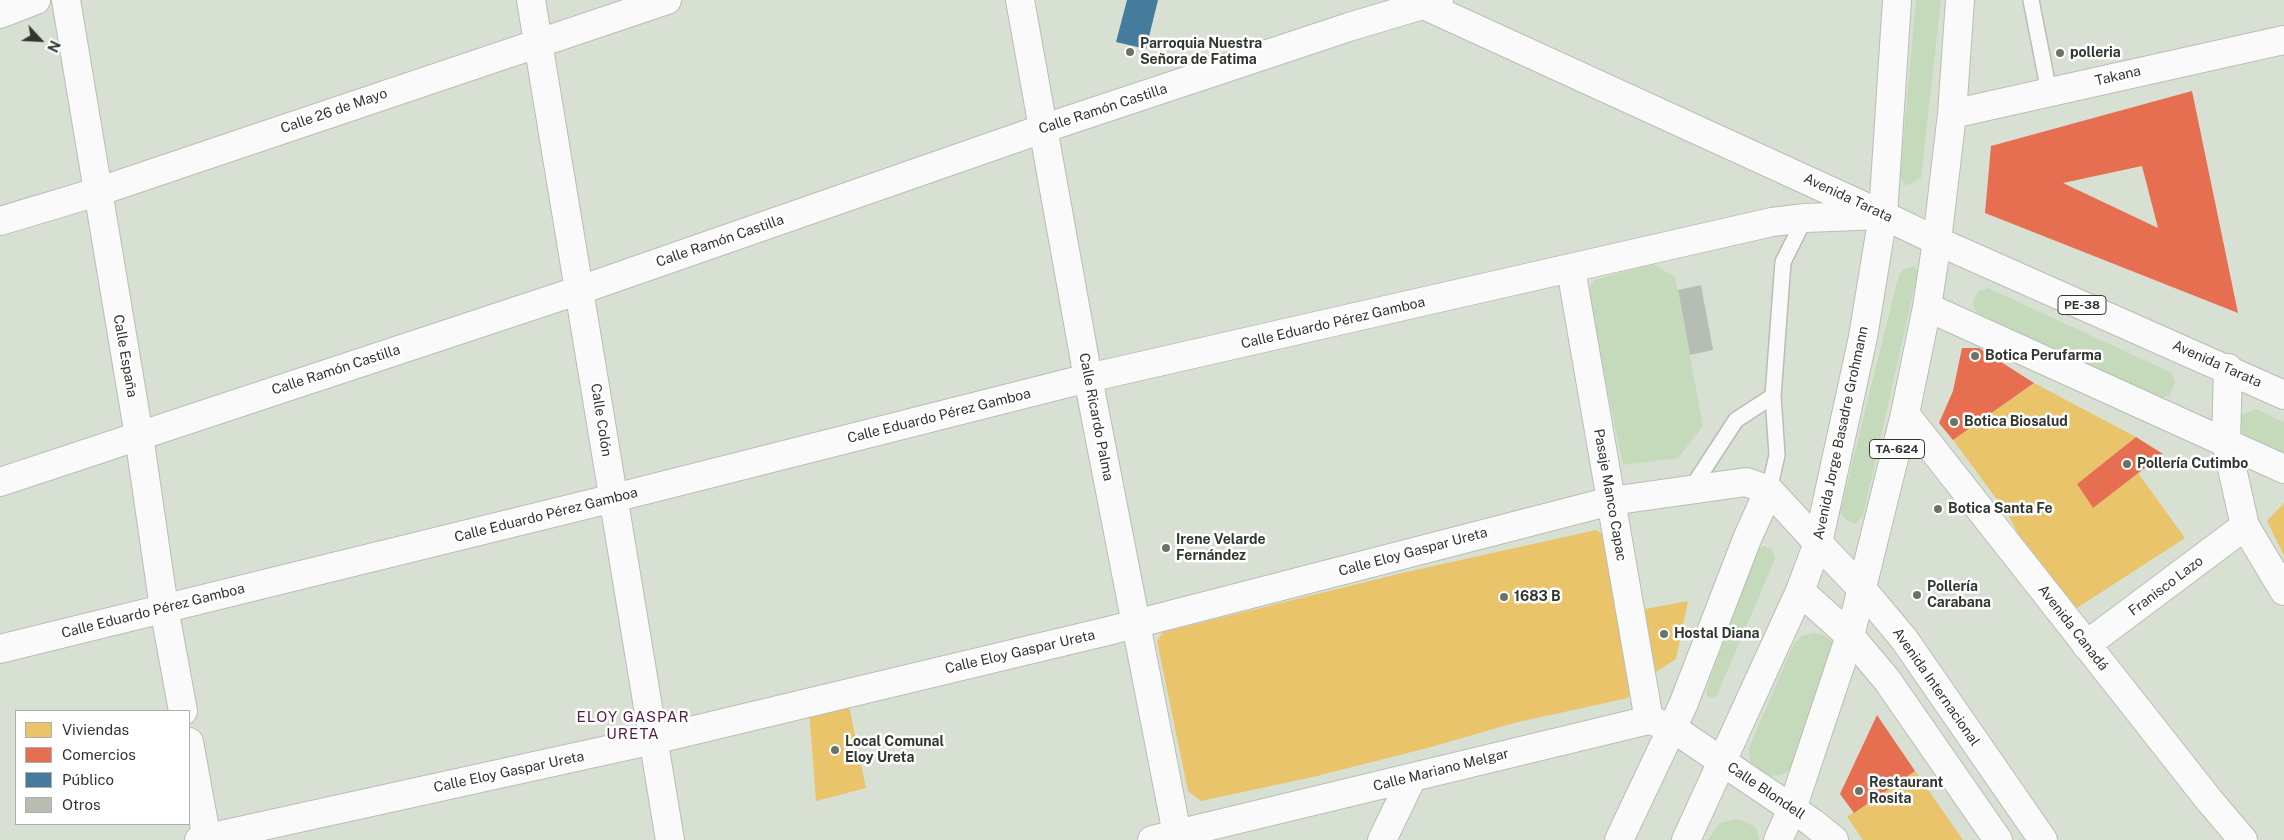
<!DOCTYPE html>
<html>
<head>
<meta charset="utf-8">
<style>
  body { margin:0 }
  #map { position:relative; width:2284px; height:840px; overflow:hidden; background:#d8e0d4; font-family:"Public Sans",sans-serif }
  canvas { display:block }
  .legend { position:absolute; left:15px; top:710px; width:175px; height:115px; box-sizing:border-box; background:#fff; border:1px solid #adafab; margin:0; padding:6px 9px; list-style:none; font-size:15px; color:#31372e }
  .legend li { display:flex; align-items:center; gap:10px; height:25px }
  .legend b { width:25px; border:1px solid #adafab }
  .north { position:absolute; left:15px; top:15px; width:50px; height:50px; -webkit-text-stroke:4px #fff; paint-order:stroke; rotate:115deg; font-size:14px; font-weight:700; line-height:20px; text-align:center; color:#31372e }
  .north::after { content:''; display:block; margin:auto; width:18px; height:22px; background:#31372e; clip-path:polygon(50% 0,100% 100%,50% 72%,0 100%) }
</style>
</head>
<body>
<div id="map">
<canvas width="2284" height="840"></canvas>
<ul class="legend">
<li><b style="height:14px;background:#e9c46a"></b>Viviendas</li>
<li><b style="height:14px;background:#e76f51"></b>Comercios</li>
<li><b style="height:14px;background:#457b9d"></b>Público</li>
<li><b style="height:14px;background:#b6bdb2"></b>Otros</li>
</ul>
<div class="north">N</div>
</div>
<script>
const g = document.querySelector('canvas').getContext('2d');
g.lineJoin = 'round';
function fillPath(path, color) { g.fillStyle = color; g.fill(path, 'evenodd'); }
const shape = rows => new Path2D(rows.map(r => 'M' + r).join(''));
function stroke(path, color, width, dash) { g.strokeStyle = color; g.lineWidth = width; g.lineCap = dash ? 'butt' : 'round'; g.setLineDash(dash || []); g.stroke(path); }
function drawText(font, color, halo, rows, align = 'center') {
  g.font = font + ' "Public Sans",sans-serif'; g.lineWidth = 5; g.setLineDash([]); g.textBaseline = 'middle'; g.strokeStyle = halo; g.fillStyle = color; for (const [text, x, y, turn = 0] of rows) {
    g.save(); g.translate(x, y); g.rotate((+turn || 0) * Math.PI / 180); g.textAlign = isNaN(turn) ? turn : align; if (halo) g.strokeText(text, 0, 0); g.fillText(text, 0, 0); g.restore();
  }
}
fillPath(shape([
  [1916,0,1941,0,1921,178,1906,186,1900,177],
  [1653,264,1675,277,1703,426,1678,458,1623,465,1587,293,1594,280],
  [1913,266,1918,271,1863,516,1855,524,1847,521,1840,513,1899,274,1904,269],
  [1988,288,2172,373,2175,382,2170,395,2161,398,1977,313,1973,303,1978,291],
  [2256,409,2284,422,2284,453,2243,434,2238,422,2242,414],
  [1764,546,1772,549,1775,559,1717,695,1712,698,1707,696,1706,690,1757,550],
  [1814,633,1824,635,1832,641,1836,649,1795,766,1782,775,1770,776,1760,774,1752,765,1749,756,1750,745,1794,644,1801,636],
  [1735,819,1744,821,1756,828,1759,840,1708,840,1720,823]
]), '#c5daba');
fillPath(shape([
  [2034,383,2136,437,2077,484,2093,508,2138,473,2185,538,2077,608,2021,539,2007,513,1953,440],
  [2284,503,2284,556,2267,521],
  [1596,530,1604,535,1633,688,1628,698,1514,723,1431,747,1317,776,1201,801,1188,791,1157,641,1163,632,1402,573],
  [1688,601,1676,659,1650,676,1645,609],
  [849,706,866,788,816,801,809,711],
  [1915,771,1963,840,1863,840,1847,817]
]), '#e9c46a');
fillPath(shape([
  [2192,91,2238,313,1985,213,1991,146],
  [2142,166,2158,228,2063,183],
  [1962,348,1979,348,2034,383,1953,440,1939,423,1953,391],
  [2136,437,2163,454,2093,508,2077,484],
  [1877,715,1915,771,1854,813,1840,794]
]), '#e76f51');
fillPath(shape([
  [1127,0,1158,0,1146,49,1116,42]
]), '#457b9d');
fillPath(shape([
  [1701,285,1713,350,1690,355,1678,290]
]), '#b6bdb2');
const lane = shape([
  [2031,0,2049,92],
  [1691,489,1736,420,1773,396],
  [1769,490,1777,455,1773,396,1783,262,1805,218]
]);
const street = shape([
  [66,0,139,436,164,608,183,711],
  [531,0,670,840],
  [1020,0,1088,378,1177,834],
  [0,14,36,0],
  [1952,114,2284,40],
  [0,221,97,192,667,0],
  [1571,269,1649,720],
  [1927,307,2284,469],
  [1905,414,2209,800,2243,840],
  [0,482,580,290,1042,129,1349,27,1439,0],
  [2086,645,2245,526],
  [0,649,614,498,1088,378,1772,222,1805,218,1883,215],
  [189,742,207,840],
  [199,840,653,740,1108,631,1611,501,1746,482,1769,490,1818,543],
  [1152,840,1649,720,1671,727,1813,823,1834,840],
  [1382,840,1412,778],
  [1619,840,1683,705,1747,539,1769,490]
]);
const secondary = shape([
  [1413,0,1883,215],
  [2228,368,2226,442,2245,526,2284,591],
  [1818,543,1862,589,1904,639,2043,840],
  [1800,591,1850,636,1887,680,1998,840]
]);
const highway = shape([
  [1883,215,1937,241,2284,395],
  [1686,840,1800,591,1818,543,1863,337,1883,215,1897,0],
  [1778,840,1792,809,1850,636,1905,414,1927,307,1937,241,1952,114,1960,0]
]);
stroke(lane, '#b8beb4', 18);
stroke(street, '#b8beb4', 30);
stroke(secondary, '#b8beb4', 30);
stroke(highway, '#b8beb4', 30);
stroke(lane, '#f9faf9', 15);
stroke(street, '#f9faf9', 28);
stroke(secondary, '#f9faf9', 28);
stroke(highway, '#f9faf9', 28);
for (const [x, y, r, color] of [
  [1130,52,5,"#6b7268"],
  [2060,53,5,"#6b7268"],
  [1975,356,5,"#6b7268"],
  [1954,422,5,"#6b7268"],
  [2127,464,5,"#6b7268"],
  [1938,509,5,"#6b7268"],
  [1166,548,5,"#6b7268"],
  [1917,595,5,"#6b7268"],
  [1504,597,5,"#6b7268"],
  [1664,634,5,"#6b7268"],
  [835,750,5,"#6b7268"],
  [1859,791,5,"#6b7268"]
]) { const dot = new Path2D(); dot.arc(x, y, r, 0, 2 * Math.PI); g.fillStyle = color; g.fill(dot); stroke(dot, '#fff', 2); }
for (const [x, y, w] of [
  [2082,305,48],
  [1897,449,55]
]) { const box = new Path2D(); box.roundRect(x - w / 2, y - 9.5, w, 19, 4); g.fillStyle = '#fff'; g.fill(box); stroke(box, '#31372e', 1); }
drawText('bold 12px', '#31372e', null, [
  ["PE-38",2082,305],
  ["TA-624",1897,449]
]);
drawText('bold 14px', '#31372e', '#fff', [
  ["Parroquia Nuestra",1140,44],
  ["Señora de Fatima",1140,60],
  ["polleria",2070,53],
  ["Botica Perufarma",1985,356],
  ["Botica Biosalud",1964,422],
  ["Pollería Cutimbo",2137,464],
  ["Botica Santa Fe",1948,509],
  ["Irene Velarde",1176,540],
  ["Fernández",1176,556],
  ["Pollería",1927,587],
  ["Carabana",1927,603],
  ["1683 B",1514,597],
  ["Hostal Diana",1674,634],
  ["Local Comunal",845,742],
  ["Eloy Ureta",845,758],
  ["Restaurant",1869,783],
  ["Rosita",1869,799]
], 'left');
drawText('14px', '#31372e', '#fff', [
  ["Takana",2118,76,-13],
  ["Calle Ramón Castilla",1103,109,-18],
  ["Calle 26 de Mayo",334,111,-19],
  ["Avenida Tarata",1848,198,25],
  ["Calle Ramón Castilla",720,241,-19],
  ["Calle Eduardo Pérez Gamboa",1333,323,-13],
  ["Calle España",125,356,80],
  ["Avenida Tarata",2217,364,24],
  ["Calle Ramón Castilla",336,370,-18],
  ["Calle Eduardo Pérez Gamboa",939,416,-14],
  ["Calle Ricardo Palma",1096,417,79],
  ["Calle Colón",601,420,81],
  ["Avenida Jorge Basadre Grohmann",1841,433,-78],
  ["Pasaje Manco Capac",1610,495,80],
  ["Calle Eduardo Pérez Gamboa",546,515,-14],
  ["Calle Eloy Gaspar Ureta",1413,552,-15],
  ["Franisco Lazo",2166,586,-37],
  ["Calle Eduardo Pérez Gamboa",153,611,-14],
  ["Avenida Canadá",2073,628,52],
  ["Calle Eloy Gaspar Ureta",1020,652,-13],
  ["Avenida Internacional",1936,687,55],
  ["Calle Mariano Melgar",1441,770,-14],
  ["Calle Eloy Gaspar Ureta",509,772,-12],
  ["Calle Blondell",1766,791,34]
]);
g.letterSpacing = '1px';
drawText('15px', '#571c42', '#fff', [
  ["ELOY GASPAR",633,717],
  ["URETA",633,734]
]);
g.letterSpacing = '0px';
</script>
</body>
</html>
